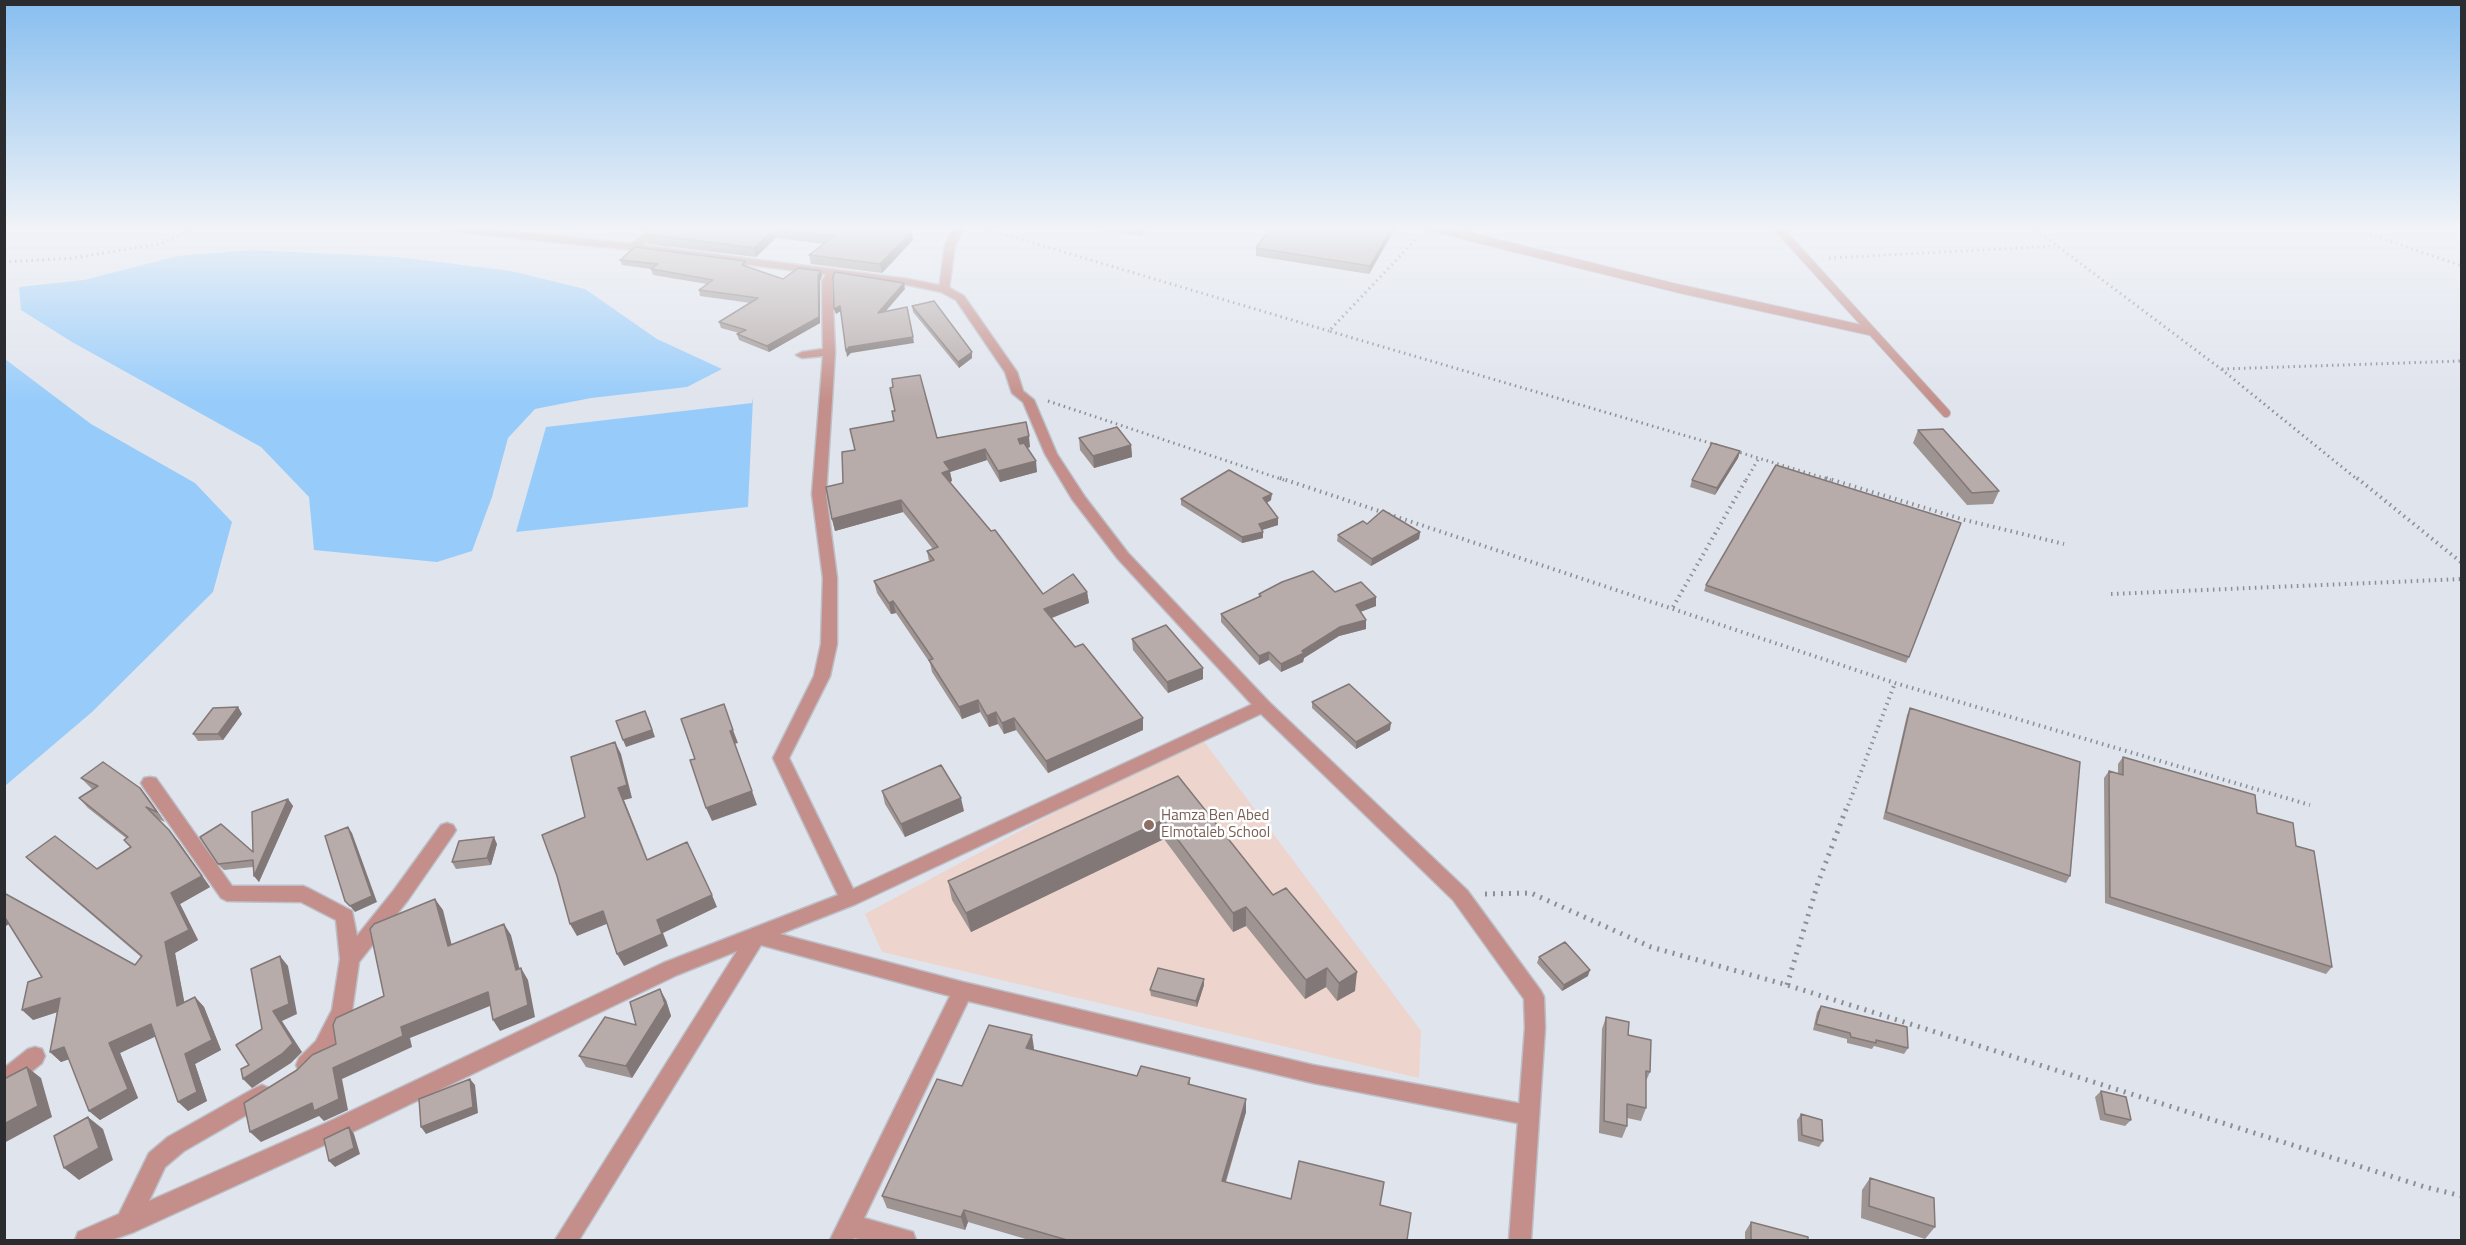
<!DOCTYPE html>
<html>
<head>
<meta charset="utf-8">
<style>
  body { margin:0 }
  #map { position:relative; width:2466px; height:1245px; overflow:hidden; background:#e0e4ed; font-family:"Titillium Web",sans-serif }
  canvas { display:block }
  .frame { position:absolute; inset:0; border:6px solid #2b2c30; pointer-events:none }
</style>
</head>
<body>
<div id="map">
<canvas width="2466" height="1245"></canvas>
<div class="frame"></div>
</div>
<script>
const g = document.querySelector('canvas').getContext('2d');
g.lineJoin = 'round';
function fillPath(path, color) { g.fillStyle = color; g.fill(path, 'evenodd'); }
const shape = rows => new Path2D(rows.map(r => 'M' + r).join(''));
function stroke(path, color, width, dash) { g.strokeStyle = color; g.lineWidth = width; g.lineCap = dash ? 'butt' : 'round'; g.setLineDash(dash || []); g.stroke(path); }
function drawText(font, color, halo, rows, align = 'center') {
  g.font = font + ' "Titillium Web",sans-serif'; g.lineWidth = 5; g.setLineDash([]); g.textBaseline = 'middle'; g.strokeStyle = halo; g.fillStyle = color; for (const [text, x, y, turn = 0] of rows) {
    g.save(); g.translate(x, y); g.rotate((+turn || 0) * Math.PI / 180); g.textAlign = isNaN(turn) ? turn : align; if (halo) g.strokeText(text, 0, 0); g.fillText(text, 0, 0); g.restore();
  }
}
fillPath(shape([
  [1199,735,1421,1031,1419,1078,882,952,865,914]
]), '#edd4cc');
fillPath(shape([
  [251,250,398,257,511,271,585,289,657,339,722,369,687,387,591,398,535,409,508,438,492,497,472,551,437,562,314,550,309,497,261,447,72,342,21,310,19,287,84,280,178,256],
  [5,359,91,424,195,483,232,522,213,592,92,712,5,786],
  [753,398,748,507,516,532,546,427,752,403]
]), '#97ccfa');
const service = shape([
  [1431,227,1676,288,1870,331],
  [1777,227,1946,413]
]);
const minor = shape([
  [653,227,664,227,638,249,630,249,630,245,653,227],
  [954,227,964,227,955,245,949,289,944,292,939,289,945,245,954,227],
  [833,269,838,272,832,281,835,352,826,494,837,578,837,644,830,676,789,758,853,889,1257,702,1269,702,1271,706,1269,710,856,904,780,934,963,982,1313,1065,1528,1105,1535,1108,1539,1115,1535,1122,1528,1125,1313,1083,968,1001,864,1218,913,1232,916,1240,865,1240,854,1238,853,1240,830,1240,950,996,761,945,579,1240,555,1240,737,951,677,975,342,1137,134,1232,111,1240,75,1240,78,1232,119,1214,149,1153,168,1137,255,1088,262,1085,269,1088,272,1095,269,1102,184,1151,165,1167,149,1201,326,1123,663,963,838,895,773,758,814,676,821,644,823,578,812,494,823,356,802,358,796,355,802,352,823,349,822,281,829,270,833,269],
  [150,777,156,778,232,886,303,886,310,889,352,911,357,936,394,890,441,825,447,823,453,825,456,830,453,835,408,900,359,962,352,1011,330,1055,313,1072,306,1074,299,1072,296,1065,299,1058,316,1041,332,1010,340,959,336,920,301,902,227,901,221,898,144,788,141,783,144,778,150,777],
  [35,1047,42,1049,45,1056,42,1063,11,1088,4,1090,4,1068,28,1049,35,1047]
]);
const tertiary = shape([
  [433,227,464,227,634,244,908,279,948,287,964,296,1017,372,1023,391,1034,400,1057,454,1085,497,1128,553,1269,702,1467,890,1541,991,1544,997,1545,1028,1531,1240,1509,1240,1525,1028,1524,999,1453,900,1257,710,1118,559,1072,499,1045,454,1023,402,1012,393,1005,372,956,300,941,292,908,285,634,250,438,230,433,227]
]);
stroke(service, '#bcbfc7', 10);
stroke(minor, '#bcbfc7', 3);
stroke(tertiary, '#bcbfc7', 3);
stroke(shape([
  [980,227,1329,331],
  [2032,227,2221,369,2358,480],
  [2349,227,2462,266],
  [2035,228,2079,227],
  [1419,236,1329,331,1717,445],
  [1829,258,2055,246],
  [4,262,73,258,160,244,198,227],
  [2222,369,2462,361],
  [1048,401,1284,480],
  [1735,451,1831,480],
  [1746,480,1759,458]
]), '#8c8f96', 3, [1.5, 4]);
stroke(shape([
  [1280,478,1895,683,2310,805],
  [1826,478,1965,520,2064,544],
  [2357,478,2462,563],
  [2111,594,2462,579],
  [1673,607,1747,478],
  [1846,811,1895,683]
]), '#8c8f96', 4, [1.5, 4.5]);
stroke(shape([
  [1485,894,1531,893,1651,947,1787,985,2425,1187,2462,1196],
  [1787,985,1818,883,1846,809]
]), '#8c8f96', 5, [2, 6]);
stroke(service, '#c48f8a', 8);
fillPath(minor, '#c48f8a');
fillPath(tertiary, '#c48f8a');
fillPath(shape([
  [655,227,883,227,882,227,913,240,882,273,811,264,809,255,824,244,776,238,756,257,648,244,645,234],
  [1076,227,1148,227,1141,236],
  [1396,227,1369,274,1256,256,1256,248],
  [620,260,745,261,747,266,783,279,821,271,822,276,820,281,820,323,769,352,739,340,737,334,739,333,721,328,719,322,751,303,700,296,699,290,707,284,653,275,651,269,622,265],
  [912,306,972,358,959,368,913,312],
  [895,411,937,438,1030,447,1028,448,1037,472,1000,482,987,460,950,472,952,481,950,482,1043,594,1087,592,1089,603,1052,618,1143,730,1048,773,1016,730,1004,734,998,724,989,727,980,712,962,719,932,672,930,663,896,613,891,614,877,593,874,581,929,561,927,551,933,549,903,512,835,531,832,519,843,483,855,450,894,421],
  [1918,430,1999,491,1993,504,1967,505,1913,443],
  [1079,438,1131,445,1132,457,1094,468,1080,450],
  [1740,451,1738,458,1715,495,1690,487,1692,480],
  [1181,499,1271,500,1267,503,1278,518,1278,525,1262,530,1263,532,1263,538,1242,543,1181,505],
  [1367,524,1420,532,1419,539,1371,566,1337,541,1338,535],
  [1706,585,1909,657,1906,663,1704,591],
  [1335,592,1376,597,1376,606,1360,612,1366,629,1339,636,1304,658,1303,662,1281,672,1269,660,1259,665,1221,622,1221,614,1259,597,1259,594],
  [1132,639,1203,679,1168,693,1133,650],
  [1312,702,1390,730,1356,749,1312,708],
  [238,707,242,714,223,740,198,741,193,734],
  [1910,708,2070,876,2066,883,1883,819,1907,715],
  [2123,757,2257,813,2296,846,2332,967,2326,974,2105,903,2104,778,2109,771,2118,774,2118,764],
  [1178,776,1273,895,1355,991,1337,1001,1326,987,1305,999,1246,926,1233,932,1164,839,971,932,952,900,948,881],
  [81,778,140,788,148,798,165,822,158,819,178,841,210,887,180,904,198,940,175,953,184,1002,195,997,204,1007,221,1050,195,1064,207,1101,188,1111,155,1036,120,1053,138,1098,100,1120,89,1111,69,1059,61,1062,50,1052,57,1012,33,1020,42,977,9,924,4,927,4,893,135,965,141,957,36,867,26,857,97,869,130,847,124,840,126,838,88,808,79,798,92,789],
  [882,791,964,811,905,837,885,804],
  [288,799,293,806,259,882,254,876,253,867,224,870,218,864,253,852],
  [497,844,491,865,456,869,452,862],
  [1539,957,1588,976,1562,991,1537,963],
  [1204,979,1204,985,1197,1007,1151,996,1150,990],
  [666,1000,671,1016,632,1078,586,1067,579,1056,636,1025],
  [1821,1006,1908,1048,1904,1054,1874,1046,1872,1049,1847,1043,1847,1039,1813,1030,1817,1012],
  [1606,1017,1628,1035,1650,1072,1646,1081,1646,1108,1641,1121,1627,1118,1627,1126,1622,1138,1599,1133,1602,1029],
  [1034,1048,1034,1050,1137,1076,1190,1078,1190,1085,1246,1099,1246,1112,1226,1182,1291,1199,1380,1205,1407,1240,1029,1240,968,1222,965,1230,887,1208,882,1196,962,1086],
  [2101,1091,2131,1120,2125,1126,2100,1120,2095,1097],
  [1801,1114,1823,1141,1819,1147,1798,1141,1797,1120],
  [1870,1178,1935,1227,1925,1239,1861,1218,1862,1190],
  [1751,1222,1808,1240,1745,1240,1745,1232]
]), '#9e9492');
fillPath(shape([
  [1143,227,1148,227,1141,236,1140,230],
  [1392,227,1396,227,1369,274,1370,266],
  [774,229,776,238,756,257,754,248],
  [912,231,913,240,882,273,880,264],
  [821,271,822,276,820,281,820,323,769,352,767,346],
  [904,283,905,289,879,319,878,313],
  [840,306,841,311,836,314,834,309],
  [913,337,914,343,851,353,847,357,846,351,849,347],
  [972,352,972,358,959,368,958,362],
  [1029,436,1030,447,1019,450,1018,439],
  [1131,445,1132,457,1094,468,1093,456],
  [985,449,987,460,950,472,952,481,944,484,942,473,944,462],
  [1740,451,1738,458,1715,495,1717,488],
  [1036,461,1037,472,1000,482,998,471],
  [1272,494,1271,500,1263,505,1263,498],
  [901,500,903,512,835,531,832,519],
  [1278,518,1278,525,1259,531,1259,524],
  [1263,532,1263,538,1242,543,1242,537],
  [1420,532,1419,539,1371,566,1372,559],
  [1087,592,1089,603,1046,620,1044,609],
  [1376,597,1376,606,1355,614,1356,605],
  [893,601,896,613,891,614,889,603],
  [1366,620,1366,629,1339,636,1304,658,1303,662,1281,672,1281,664,1340,627],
  [1269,652,1269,660,1259,665,1259,656],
  [1203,668,1203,679,1168,693,1167,682],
  [978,700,980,712,962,719,959,707],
  [238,707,242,714,223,740,218,734],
  [996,712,998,724,989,727,987,716],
  [648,717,655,737,626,747,623,740],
  [1014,718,1016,730,1004,734,1002,723],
  [1143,718,1143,730,1048,773,1046,761],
  [1391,723,1390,730,1356,749,1356,742],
  [733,730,738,743,734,744,730,731],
  [615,742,621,754,632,798,624,800,653,872,618,788],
  [140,788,148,798,165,822,157,812],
  [752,791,757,805,712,821,706,808],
  [961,798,964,811,905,837,901,824],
  [288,799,293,806,259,882,254,876],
  [1163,820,1164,839,971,932,966,913],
  [348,827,352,833,377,902,355,912,350,906],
  [169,830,178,841,210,887,180,904,198,940,175,953,187,1016,177,1006,165,942,171,893],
  [494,837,497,844,491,865,487,858],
  [712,895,717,907,663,933,668,946,624,966,617,954,657,920],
  [435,899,443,910,455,958,448,946],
  [1246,907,1246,926,1233,932,1233,913],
  [603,911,609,923,577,936,570,924],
  [4,914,12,922,4,927],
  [504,924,511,935,523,982,516,970],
  [280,956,288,966,297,1014,282,1021,302,1052,291,1063,252,1088,243,1079,273,1011],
  [521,968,528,980,535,1017,500,1031,493,1020],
  [1327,968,1326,987,1305,999,1306,980],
  [1590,970,1588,976,1562,991,1564,985],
  [1357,972,1355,991,1337,1001,1339,983],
  [1204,979,1204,985,1197,1007,1196,1001],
  [660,989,666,1000,671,1016,632,1078,626,1066],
  [488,992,495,1004,410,1038,412,1047,342,1079,348,1110,324,1121,319,1116,261,1142,250,1132,333,1068,401,1027],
  [195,997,204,1007,221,1050,195,1064,207,1101,188,1111,178,1102],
  [60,998,70,1008,33,1020,22,1010],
  [151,1024,161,1034,120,1053,138,1098,100,1120,89,1111,109,1043],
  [1032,1035,1034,1048,1029,1061,1026,1048],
  [64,1047,75,1057,61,1062,50,1052],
  [27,1067,41,1078,52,1117,4,1143,4,1124],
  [470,1079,475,1085,478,1113,426,1134,421,1127],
  [1246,1099,1246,1112,1222,1193,1222,1181],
  [88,1117,103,1129,113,1160,79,1180,64,1168],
  [349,1127,354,1134,360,1154,335,1167,329,1161],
  [964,1210,968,1222,965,1230,961,1217]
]), '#817877');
const building = shape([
  [655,227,875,227,912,231,880,264,809,255,834,236,774,229,754,248,645,234,655,227],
  [1114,227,1143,227,1140,230,1114,227],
  [1271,227,1392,227,1370,266,1256,248,1271,227],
  [635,247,745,261,742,265,783,279,798,268,821,271,818,275,819,317,767,346,737,334,746,330,719,322,758,298,699,290,713,280,651,269,658,264,620,260,635,247],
  [835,272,904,283,878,313,907,307,913,337,849,347,846,351,840,306,834,309,833,276,835,272],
  [934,301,972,352,958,362,912,306,934,301],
  [920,375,937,438,1026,422,1029,436,1018,439,1020,444,1024,443,1036,461,998,471,985,449,944,462,950,470,942,473,991,531,995,530,1043,594,1073,574,1087,592,1044,609,1075,647,1083,644,1143,718,1046,761,1014,718,1002,723,996,712,987,716,978,700,959,707,929,660,933,659,893,601,889,603,874,581,934,560,927,551,938,547,901,500,832,519,826,487,843,483,842,452,855,450,850,429,894,421,892,411,895,411,890,388,893,387,892,379,920,375],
  [1117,427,1131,445,1093,456,1079,438,1117,427],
  [1943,429,1999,491,1972,493,1918,430,1943,429],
  [1712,443,1740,451,1717,488,1692,480,1712,443],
  [1776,465,1961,523,1909,657,1706,585,1776,465],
  [1229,470,1272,494,1263,498,1278,518,1259,524,1263,532,1242,537,1181,499,1229,470],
  [1383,510,1420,532,1372,559,1338,535,1363,521,1367,524,1383,510],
  [1313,571,1335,592,1361,582,1376,597,1356,605,1366,620,1340,627,1302,651,1304,653,1281,664,1269,652,1259,656,1221,614,1261,596,1259,594,1282,582,1313,571],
  [1166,625,1203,668,1167,682,1132,639,1166,625],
  [1349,684,1391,723,1356,742,1312,702,1349,684],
  [724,704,733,730,730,731,752,791,706,808,690,760,695,759,681,719,724,704],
  [238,707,218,734,193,734,213,708,238,707],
  [1910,708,2080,762,2070,876,1886,812,1910,708],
  [645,711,652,730,623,740,616,721,645,711],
  [615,742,627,785,618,788,647,860,687,842,712,895,657,920,662,934,617,954,603,911,570,924,557,876,542,835,585,817,571,757,615,742],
  [2123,757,2255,795,2257,813,2293,823,2296,846,2314,851,2332,967,2110,897,2109,771,2123,775,2123,757],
  [103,762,140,788,157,812,146,807,169,830,202,876,171,893,189,930,165,942,177,1006,195,997,212,1040,185,1054,197,1092,178,1102,151,1024,109,1043,128,1089,89,1111,64,1047,50,1052,60,998,22,1010,28,982,42,977,4,916,4,893,135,965,142,956,26,857,55,836,97,869,131,847,124,840,128,837,79,798,98,786,81,778,103,762],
  [941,765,961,798,901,824,882,791,941,765],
  [1178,776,1273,895,1286,888,1357,972,1339,983,1327,968,1306,980,1246,907,1233,913,1163,820,966,913,948,881,1178,776],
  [288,799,254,876,253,860,218,864,200,837,221,824,253,852,252,812,288,799],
  [348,827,372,896,350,906,345,901,325,836,348,827],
  [494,837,487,858,452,862,459,841,494,837],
  [435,899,448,946,504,924,516,970,521,968,528,1005,493,1020,488,992,401,1027,403,1036,333,1068,339,1099,314,1111,312,1103,250,1132,244,1103,297,1070,312,1055,336,1044,333,1025,336,1018,384,996,370,929,374,924,435,899],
  [1565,942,1590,970,1564,985,1539,957,1565,942],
  [280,956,289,1004,273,1011,293,1043,282,1054,243,1079,241,1069,249,1065,236,1045,262,1029,251,969,280,956],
  [1158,968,1204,979,1196,1001,1150,990,1158,968],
  [660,989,665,1004,626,1066,579,1056,605,1017,636,1025,630,1002,660,989],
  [1821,1006,1907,1027,1908,1048,1876,1040,1876,1043,1851,1037,1850,1033,1816,1024,1821,1006],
  [1606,1017,1629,1022,1628,1035,1651,1040,1650,1072,1646,1071,1646,1108,1627,1104,1627,1126,1604,1121,1606,1017],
  [989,1025,1032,1035,1026,1048,1137,1076,1141,1066,1190,1078,1188,1084,1246,1099,1222,1181,1291,1199,1299,1161,1384,1182,1380,1205,1411,1213,1407,1240,1067,1240,964,1210,961,1217,882,1196,937,1079,962,1086,989,1025],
  [27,1067,38,1106,4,1124,4,1079,27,1067],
  [470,1079,473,1107,421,1127,419,1099,470,1079],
  [2101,1091,2126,1097,2131,1120,2105,1114,2101,1091],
  [1801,1114,1822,1120,1823,1141,1802,1135,1801,1114],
  [88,1117,99,1148,64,1168,54,1136,88,1117],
  [349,1127,354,1148,329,1161,324,1139,349,1127],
  [1870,1178,1934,1198,1935,1227,1869,1206,1870,1178],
  [1751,1222,1808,1237,1808,1240,1751,1240,1751,1222]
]);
fillPath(building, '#b8acaa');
stroke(building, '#817877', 1.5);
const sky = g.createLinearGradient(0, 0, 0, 401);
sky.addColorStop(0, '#87beef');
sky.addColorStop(0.57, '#f1f3f7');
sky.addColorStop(1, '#f1f3f700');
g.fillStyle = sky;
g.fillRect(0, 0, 2466, 401);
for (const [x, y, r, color] of [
  [1149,825,6,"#8d6e63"]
]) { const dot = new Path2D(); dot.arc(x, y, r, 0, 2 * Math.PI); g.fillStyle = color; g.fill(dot); stroke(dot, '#fff', 2); }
drawText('15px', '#785e54', '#fff', [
  ["Hamza Ben Abed",1161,816],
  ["Elmotaleb School",1161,833]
], 'left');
</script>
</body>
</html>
